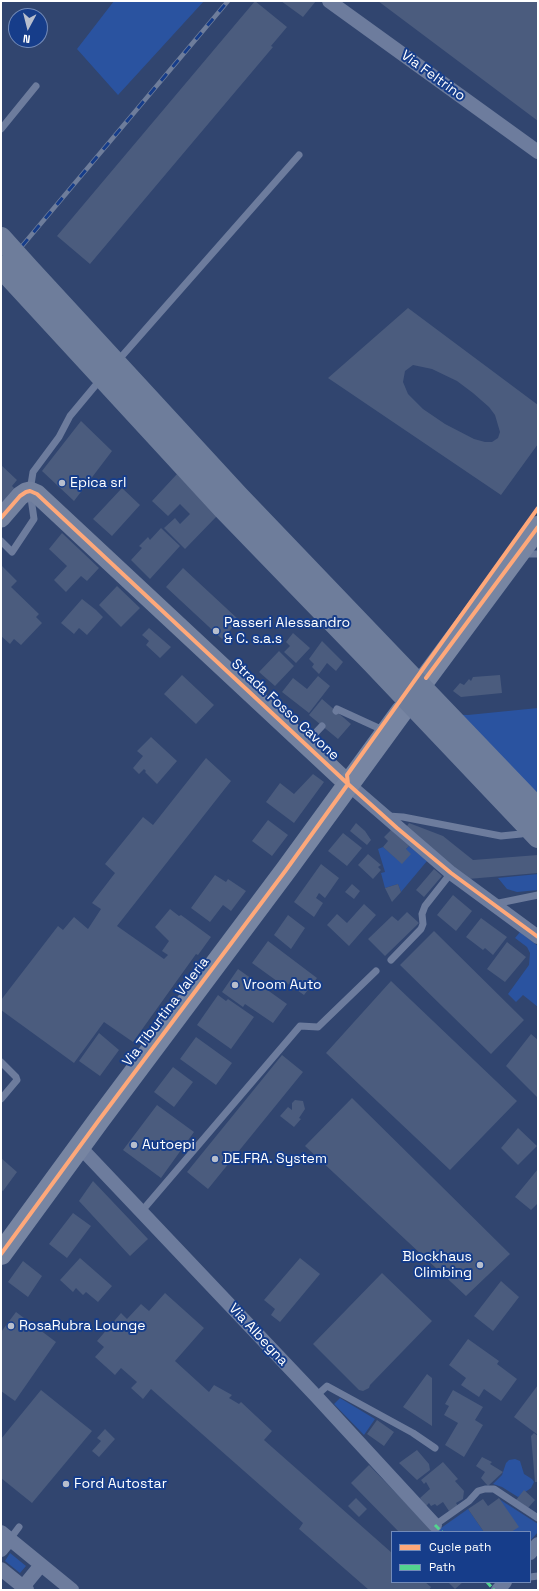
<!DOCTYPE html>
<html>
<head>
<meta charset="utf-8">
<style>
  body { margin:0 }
  #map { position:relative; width:539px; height:1591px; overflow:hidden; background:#31456f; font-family:"Space Grotesk",sans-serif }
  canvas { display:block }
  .frame { position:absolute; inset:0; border:2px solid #fff; pointer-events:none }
  .legend { position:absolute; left:391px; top:1531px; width:140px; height:52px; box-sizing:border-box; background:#163d8a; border:1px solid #738bb9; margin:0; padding:5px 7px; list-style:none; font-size:12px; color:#fff }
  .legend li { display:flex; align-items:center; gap:8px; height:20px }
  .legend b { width:20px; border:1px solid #738bb9 }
  .north { position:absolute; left:8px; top:8px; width:40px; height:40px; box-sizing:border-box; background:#163d8a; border:1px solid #738bb9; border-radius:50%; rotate:187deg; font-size:11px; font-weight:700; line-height:16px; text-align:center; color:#fff }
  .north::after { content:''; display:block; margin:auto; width:14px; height:18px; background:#b7becd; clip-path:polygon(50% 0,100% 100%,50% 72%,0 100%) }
</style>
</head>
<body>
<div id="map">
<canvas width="539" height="1591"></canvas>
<div class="frame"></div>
<ul class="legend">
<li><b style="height:5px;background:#fea87a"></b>Cycle path</li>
<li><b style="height:5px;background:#53d58f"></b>Path</li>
</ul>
<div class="north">N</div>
</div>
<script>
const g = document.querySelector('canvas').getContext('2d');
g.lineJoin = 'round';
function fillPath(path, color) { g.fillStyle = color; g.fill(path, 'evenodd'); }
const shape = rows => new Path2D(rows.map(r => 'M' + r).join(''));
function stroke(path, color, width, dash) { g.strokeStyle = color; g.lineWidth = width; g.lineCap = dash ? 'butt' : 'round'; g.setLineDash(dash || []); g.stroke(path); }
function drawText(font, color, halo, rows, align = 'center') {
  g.font = font + ' "Space Grotesk",sans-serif'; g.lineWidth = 4; g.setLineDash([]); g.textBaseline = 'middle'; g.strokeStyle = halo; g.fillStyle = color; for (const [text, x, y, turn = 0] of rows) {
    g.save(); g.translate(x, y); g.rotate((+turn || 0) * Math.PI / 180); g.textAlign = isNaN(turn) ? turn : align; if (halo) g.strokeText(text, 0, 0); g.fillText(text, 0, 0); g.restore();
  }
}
fillPath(shape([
  [114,1,204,1,118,95,77,49],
  [538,708,538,796,408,713,468,715],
  [409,846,427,861,401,892,398,884,385,888,381,873,385,872,378,849,383,847,397,859],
  [538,874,538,890,517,892,507,889,498,878],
  [520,932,538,946,538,1007,523,995,516,1002,508,994,529,965,530,953,527,947,515,938],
  [340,1398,375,1419,364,1435,334,1404],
  [515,1459,520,1461,524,1474,532,1479,534,1482,531,1488,518,1497,502,1487,493,1484,502,1475,506,1463,509,1460],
  [499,1499,538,1524,538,1532,530,1541,530,1532,511,1532],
  [468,1509,484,1532,435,1532,441,1528],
  [10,1553,26,1566,20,1573,5,1561]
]), '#2a53a0');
fillPath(shape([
  [255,1,287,27,271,46,273,47,90,264,57,236],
  [281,1,316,1,303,17],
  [378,1,538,1,538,121],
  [408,308,538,405,538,444,501,495,328,378],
  [413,365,432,369,457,381,473,393,489,407,495,415,500,432,498,438,492,442,485,442,474,439,445,424,423,409,408,394,403,382,405,371],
  [81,421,112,451,74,501,42,471],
  [1,465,17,480,12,486,14,488,1,504],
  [177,474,217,516,185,549,164,528,175,518,180,524,190,514,180,504,168,516,152,501],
  [122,488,140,505,112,536,93,519],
  [161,528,180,546,150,579,131,560,142,548,139,546,148,537,150,540],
  [62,533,99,568,87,581,81,576,66,592,54,580,67,566,49,549],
  [2,566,17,581,11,587,39,614,36,617,42,623,21,645,14,639,10,644,1,636],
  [183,568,239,620,222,639,166,587],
  [117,586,140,608,121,627,99,605],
  [82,599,96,610,103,617,87,635,79,628,74,634,61,623],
  [149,628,171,647,160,658,146,645,149,641,142,635],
  [293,633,310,648,296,663,284,652,290,646,286,642],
  [322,641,343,662,336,671,327,663,319,674,312,667,314,664,309,659],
  [279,651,294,666,275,686,259,672],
  [182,675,214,705,196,724,164,694],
  [500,675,502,693,461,697,453,691,460,683,464,685,469,679,471,681,473,677],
  [318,676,330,686,309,713,282,692,293,678,307,689],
  [322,699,351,724,338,739,309,715],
  [151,737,177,761,157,784,145,772,146,771,144,769,139,774,133,768,143,756,137,751],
  [206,758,231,781,117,926,164,959,168,955,162,951,169,941,155,927,170,909,179,916,181,915,211,937,198,955,196,954,133,1042,104,1022,74,1063,1,1010,1,1000,58,926,63,930,74,917,88,929,101,909,92,903,115,873,105,864,143,817,153,825],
  [313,774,324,782,294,823,266,802,280,783,294,794],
  [268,820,288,835,272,856,252,841],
  [356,823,365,831,371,840,367,845,350,831],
  [409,823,443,836,473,860,538,855,538,873,468,879,405,829],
  [391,830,409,846,406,849,411,854,402,864,383,847,388,841,384,837],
  [343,833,362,848,347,866,328,851],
  [368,854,381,865,378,867,381,870,373,879,358,865],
  [321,864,339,878,325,898,319,893,316,898,323,903,314,917,294,902],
  [434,869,442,876,424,897,416,890],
  [215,875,226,882,228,879,246,891,231,911,223,905,210,922,191,908],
  [352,884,360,891,354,899,345,892],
  [398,884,401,892,392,902,385,888],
  [453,895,472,911,456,931,437,915],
  [364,904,376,915,349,946,327,925,337,914,347,923],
  [407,912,419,923,385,956,368,939,392,916,398,921],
  [288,915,305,928,291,949,274,935],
  [481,918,507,937,493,955,485,948,483,950,466,937],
  [434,931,524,1020,491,1054,400,965],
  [268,941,317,978,304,995,284,981,281,984,252,963],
  [507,942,526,957,505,982,487,969],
  [238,969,287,1004,273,1023,245,1004,243,1007,222,992],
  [391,981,517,1101,450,1170,326,1053],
  [218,995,226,1001,228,999,254,1017,231,1049,197,1025],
  [99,1033,119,1050,100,1076,79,1061],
  [531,1034,538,1040,538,1098,506,1066],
  [196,1037,232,1063,216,1085,180,1059],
  [282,1055,303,1072,208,1189,187,1172],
  [173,1067,193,1082,174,1107,154,1092],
  [352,1098,510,1254,466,1296,305,1146],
  [295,1100,303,1101,305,1109,299,1118,301,1119,294,1127,280,1116,288,1107,292,1110,292,1103],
  [157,1105,194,1132,161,1178,123,1150],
  [518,1128,537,1146,518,1165,501,1148],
  [1,1158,17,1172,3,1191,1,1190],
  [538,1169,538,1203,531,1210,515,1197],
  [93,1181,148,1239,130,1256,79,1201],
  [73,1213,91,1226,67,1258,49,1244],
  [80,1258,112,1286,98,1302,86,1292,83,1295,76,1288,73,1292,60,1280],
  [300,1258,320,1274,280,1322,271,1315,275,1309,264,1300],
  [23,1261,42,1276,28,1297,8,1282],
  [382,1273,432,1321,370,1385,369,1388,363,1391,359,1390,313,1344],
  [501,1281,519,1297,493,1331,474,1316],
  [165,1293,204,1328,175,1361,209,1392,214,1385,232,1395,229,1398,239,1404,241,1402,272,1431,264,1440,392,1553,392,1582,425,1582,431,1587,429,1590,369,1590,299,1529,303,1523,151,1389,143,1399,131,1388,137,1382,121,1368,115,1375,95,1357,104,1347,97,1341,121,1313,127,1319,141,1304,149,1311],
  [16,1312,56,1342,15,1401,1,1391,1,1332],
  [468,1339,499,1361,497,1364,517,1379,501,1401,484,1389,479,1397,461,1385,466,1378,449,1365],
  [427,1374,432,1378,432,1426,403,1407],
  [538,1385,538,1435,514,1417],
  [41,1390,92,1431,32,1503,1,1478,1,1439],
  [453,1390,483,1407,475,1420,483,1425,464,1457,445,1445,458,1423,444,1415,449,1406,445,1404],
  [377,1420,394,1432,384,1446,367,1434],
  [105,1429,115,1439,99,1457,92,1451,101,1441,97,1438],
  [534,1433,538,1436,538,1482,535,1482,531,1436],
  [417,1450,429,1464,430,1470,417,1480,399,1463],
  [482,1457,492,1462,490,1464,503,1472,488,1486,481,1478,485,1472,476,1466],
  [443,1462,458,1479,455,1481,464,1491,463,1499,456,1503,458,1506,449,1511,443,1502,437,1506,435,1504,431,1506,429,1503,426,1506,420,1498,430,1489,426,1482,424,1484,421,1480],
  [369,1465,434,1532,399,1532,351,1483],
  [524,1490,535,1500,528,1508,516,1500],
  [356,1498,367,1509,359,1517,348,1506],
  [499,1498,519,1527,511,1532,484,1532,468,1509,483,1499,488,1506],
  [448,1582,463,1582,455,1589]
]), '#4b5c7e');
stroke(shape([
  [1,129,36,86],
  [122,356,299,155],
  [1,541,12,552,34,519,30,491,33,472,59,437,70,416,95,386],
  [524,554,538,554],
  [336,711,337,709,385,731],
  [306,743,322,726],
  [388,816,403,817,501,836,521,834],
  [494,904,538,895],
  [391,960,421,929,423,924,422,914,425,906,451,873],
  [1,1062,16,1077,17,1080,1,1099],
  [141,1212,300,1026,318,1027,376,971],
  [316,1396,327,1386,413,1433,435,1448],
  [435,1525,469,1501,478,1491,485,1489,494,1489,538,1518],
  [10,1539,19,1527],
  [530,1577,538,1576]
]), '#6d7c9d', 7);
stroke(shape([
  [329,1,538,152],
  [348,784,451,873,538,937],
  [80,1147,316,1396,435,1525],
  [1,1532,72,1590],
  [1,1550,10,1539],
  [530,1553,538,1544],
  [1,1569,27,1590],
  [23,1587,41,1565],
  [498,1590,505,1582]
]), '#6d7c9d', 14);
stroke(shape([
  [1,518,20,496,26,492,30,491,37,494,348,784]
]), '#73819f', 19);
stroke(shape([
  [426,678,538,527],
  [1,1254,99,1120,286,870,402,711]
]), '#7785a2', 22);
const rail = shape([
  [22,246,228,1]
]);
stroke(rail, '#6e7d9b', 4.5);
stroke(rail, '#163d8a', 3, [9]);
stroke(shape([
  [1,238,28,268,238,496,538,809],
  [1,267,222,507,373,663,538,837]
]), '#6e7d9b', 22);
stroke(shape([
  [435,1525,442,1532],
  [487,1582,494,1590]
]), '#53d58f', 3, [6, 3]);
stroke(shape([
  [1,518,20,496,26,492,30,491,37,494,348,784,397,828,451,873,538,937],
  [426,678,538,527],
  [348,784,347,775,538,508],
  [1,1254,99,1120,286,870,348,784]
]), '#fea87a', 4);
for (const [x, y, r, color] of [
  [62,483,4,"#b7becd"],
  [216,631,4,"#b7becd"],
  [235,985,4,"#b7becd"],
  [134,1145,4,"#b7becd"],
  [215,1159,4,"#b7becd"],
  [480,1265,4,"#b7becd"],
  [11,1326,4,"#b7becd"],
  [66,1484,4,"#b7becd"]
]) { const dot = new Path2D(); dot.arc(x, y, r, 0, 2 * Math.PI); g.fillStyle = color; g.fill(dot); stroke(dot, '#163d8a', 1.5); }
drawText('14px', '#fff', '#163d8a', [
  ["Via Feltrino",433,76,36],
  ["Strada Fosso Cavone",285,710,43],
  ["Via Tiburtina Valeria",166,1012,-53],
  ["Via Albegna",258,1335,47]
]);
drawText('14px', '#fff', '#163d8a', [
  ["Epica srl",70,483],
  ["Passeri Alessandro",224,623],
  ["& C. s.a.s",224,639],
  ["Vroom Auto",243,985],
  ["Autoepi",142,1145],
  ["DE.FRA. System",223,1159],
  ["Blockhaus",472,1257,"right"],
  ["Climbing",472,1273,"right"],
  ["RosaRubra Lounge",19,1326],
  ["Ford Autostar",74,1484]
], 'left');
</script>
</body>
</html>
